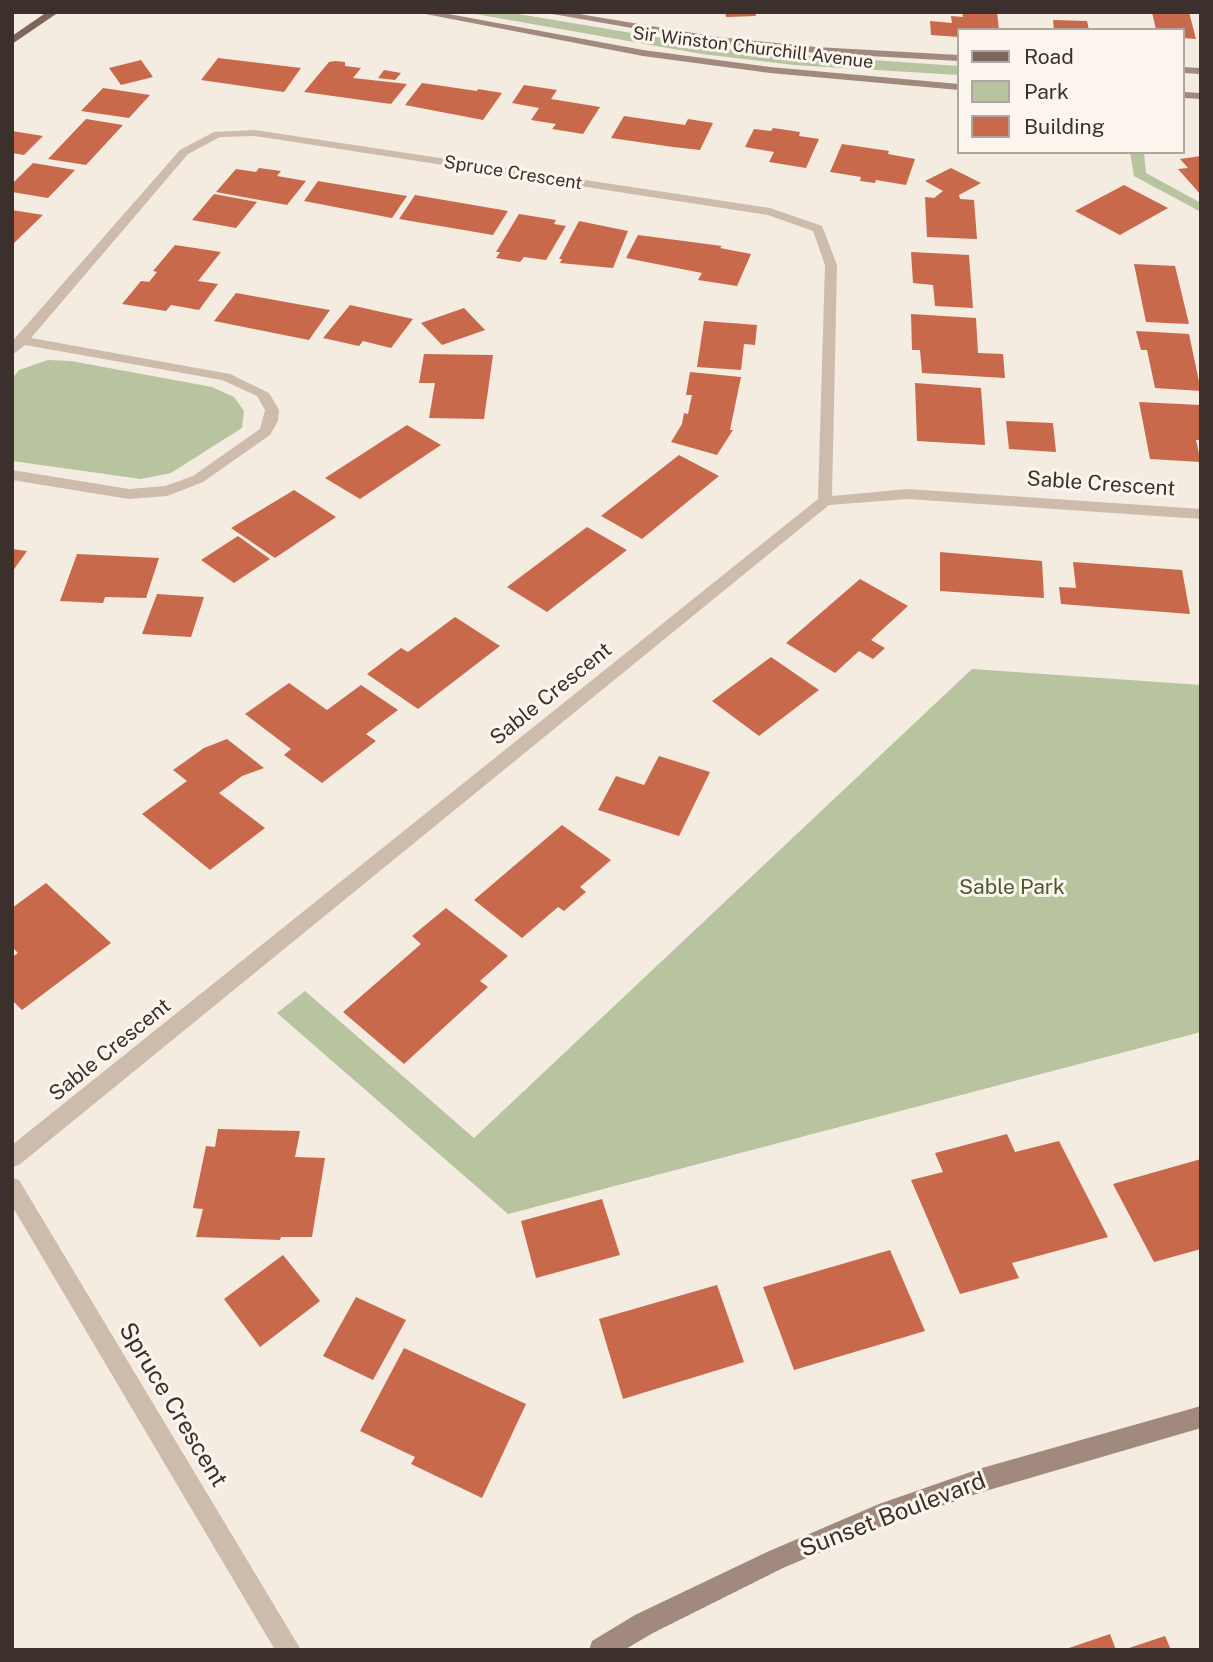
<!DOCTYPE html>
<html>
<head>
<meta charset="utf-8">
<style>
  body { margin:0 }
  #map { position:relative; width:1213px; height:1662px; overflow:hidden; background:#f4ebe1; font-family:"Public Sans",sans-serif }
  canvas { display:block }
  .frame { position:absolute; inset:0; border:14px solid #3b302b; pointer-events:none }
  .legend { position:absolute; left:957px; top:28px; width:228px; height:126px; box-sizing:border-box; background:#fbf5ee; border:2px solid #aea6a0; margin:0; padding:9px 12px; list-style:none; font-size:21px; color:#3b302b }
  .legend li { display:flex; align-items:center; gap:14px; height:35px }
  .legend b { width:35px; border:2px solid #aea6a0 }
</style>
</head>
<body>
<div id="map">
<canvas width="1213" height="1662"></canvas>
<div class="frame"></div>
<ul class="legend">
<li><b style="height:9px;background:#7d675c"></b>Road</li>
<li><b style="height:19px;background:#b8c4a0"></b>Park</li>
<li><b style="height:19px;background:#c8694b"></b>Building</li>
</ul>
</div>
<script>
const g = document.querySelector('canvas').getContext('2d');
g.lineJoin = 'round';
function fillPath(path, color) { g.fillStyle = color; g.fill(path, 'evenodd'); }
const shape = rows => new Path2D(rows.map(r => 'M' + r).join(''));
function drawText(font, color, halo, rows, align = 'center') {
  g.font = font + ' "Public Sans",sans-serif'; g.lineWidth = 6; g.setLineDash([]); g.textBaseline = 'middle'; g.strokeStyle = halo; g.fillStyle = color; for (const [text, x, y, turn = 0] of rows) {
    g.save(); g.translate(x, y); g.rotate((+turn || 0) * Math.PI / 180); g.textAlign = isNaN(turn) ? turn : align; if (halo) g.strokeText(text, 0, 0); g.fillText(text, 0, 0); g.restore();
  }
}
fillPath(shape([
  [464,12,506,12,740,51,959,66,959,75,794,65,702,54],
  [1130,152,1144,152,1146,173,1201,203,1201,212,1134,176],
  [48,360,71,361,212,387,234,397,244,411,242,428,171,473,141,479,12,461,12,379,19,370],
  [972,669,1201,685,1201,1032,508,1214,277,1013,305,991,474,1138]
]), '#b8c4a0');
fillPath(shape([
  [725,12,755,12,756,16,726,17],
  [962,12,997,12,999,30,959,30,959,37,931,35,930,21,952,23,951,16,963,17],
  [1152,12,1189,12,1196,39,1183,38,1183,30,1156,30],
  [1053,20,1087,21,1089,30,1054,30],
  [218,58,301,68,284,92,201,80],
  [141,60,153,77,121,85,109,68],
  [335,61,345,62,345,66,361,68,353,78,407,84,391,104,304,92,329,62],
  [384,70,401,73,395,80,378,78],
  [422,83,477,91,478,89,502,93,483,120,405,105],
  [524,85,557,90,551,99,600,107,583,134,552,129,556,124,531,120,539,108,512,103],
  [103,88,150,95,129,118,81,111],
  [624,116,685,125,688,119,713,123,700,150,673,147,611,138],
  [86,119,123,125,86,165,48,159],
  [773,128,800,132,799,136,819,139,806,168,769,162,774,152,745,147,754,129,771,131],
  [12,131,43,136,24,155,12,153],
  [842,144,889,151,888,154,915,159,906,185,876,180,875,183,860,181,861,177,830,172],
  [1201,156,1201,195,1178,169,1188,168,1180,159],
  [33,163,75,170,48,198,12,192,12,184],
  [259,168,281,171,277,176,306,181,287,205,216,192,236,169,256,172],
  [951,168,981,183,959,195,960,199,974,200,977,239,927,237,925,197,934,198,943,191,925,181],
  [318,181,407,196,392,218,304,201],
  [1124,185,1168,208,1120,235,1075,211],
  [214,194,257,202,236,228,192,220],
  [415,195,508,211,493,235,399,219],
  [12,210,43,215,12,245],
  [519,214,556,220,554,224,566,226,546,260,524,257,520,262,496,258,500,252,496,252],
  [579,221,628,231,613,268,560,263,562,259,559,259],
  [638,235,722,246,720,248,751,254,737,286,698,280,702,273,626,258],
  [175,245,221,252,198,281,218,284,199,310,171,305,166,311,122,304,141,281,149,282,157,272,153,271],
  [911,252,969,255,973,308,935,306,933,285,913,283],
  [1134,264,1175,266,1189,324,1146,322],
  [236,293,330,310,309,340,214,321],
  [350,305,413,319,391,348,363,341,359,346,323,338],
  [464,308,485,330,442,345,421,323],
  [911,314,976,318,978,353,1003,354,1005,378,922,373,920,350,912,350],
  [704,321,757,325,755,345,744,344,741,370,697,367],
  [1136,331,1189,334,1201,391,1155,388,1147,350,1141,350],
  [424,354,493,355,484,419,429,418,435,383,419,383],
  [690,372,741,377,730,430,733,430,717,455,671,442,682,424,684,413,688,414,692,395,686,395],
  [915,383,981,388,985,445,917,441],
  [1139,402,1200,405,1201,440,1196,440,1201,462,1150,459],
  [1006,421,1053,423,1056,452,1009,449],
  [407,425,441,445,360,499,325,478],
  [679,455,719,476,642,539,601,516],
  [294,490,336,517,275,558,231,528],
  [587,527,627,550,547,612,507,587],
  [238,536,270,559,234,583,201,560],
  [12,549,27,551,12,572],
  [940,552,1042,561,1044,598,940,591],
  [77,554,159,558,146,598,105,597,103,603,60,601],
  [1073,562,1182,570,1190,614,1061,604,1059,587,1076,588],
  [860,579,908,606,871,640,885,648,873,659,859,651,835,673,786,643],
  [157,594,204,597,191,637,142,634],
  [455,617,500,646,418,709,367,674,401,648,408,652],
  [771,657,819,690,759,736,712,701],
  [289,683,327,710,361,685,398,710,366,734,376,741,322,783,284,755,291,749,245,714],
  [227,739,264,768,242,776,219,793,265,828,210,870,142,814,187,781,173,770,204,748],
  [659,756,710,772,679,836,598,810,616,776,644,785],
  [562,825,611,860,580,887,586,892,564,911,558,907,522,938,474,900],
  [46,883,111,943,22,1010,12,1000,12,957,18,953,12,947,12,908],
  [446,908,508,956,480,981,488,987,404,1064,343,1012,421,944,412,936],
  [218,1129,300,1131,295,1157,325,1158,312,1237,281,1237,280,1240,196,1237,203,1209,193,1208,206,1146,215,1147],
  [1007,1134,1015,1152,1059,1141,1108,1237,1012,1263,1019,1278,960,1294,911,1180,943,1172,935,1153],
  [1201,1159,1201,1249,1154,1262,1113,1184],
  [602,1199,620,1255,536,1278,521,1221],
  [890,1250,925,1331,794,1370,763,1287],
  [283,1255,320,1301,260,1347,224,1299],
  [717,1285,744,1362,623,1399,599,1319],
  [356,1297,406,1320,373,1380,323,1356],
  [404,1348,526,1404,482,1498,411,1464,415,1457,360,1431],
  [1110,1634,1116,1650,1066,1650,1066,1649],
  [1165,1636,1171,1650,1126,1650,1126,1649]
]), '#c8694b');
fillPath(shape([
  [255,130,770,208,822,226,837,265,832,496,908,489,1201,509,1201,519,908,499,829,505,19,1165,12,1167,12,1145,818,499,825,265,813,231,768,215,255,136,220,137,188,154,31,338,230,374,269,393,279,410,278,421,270,435,203,482,167,496,129,499,12,480,12,470,129,489,165,486,193,476,260,429,265,410,257,396,222,380,25,345,12,355,12,342,16,337,180,150,214,132,255,130],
  [12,1178,19,1180,301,1650,275,1650,12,1206,12,1178]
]), '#cdbbac');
fillPath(shape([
  [415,12,438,12,643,50,770,67,959,84,959,90,770,73,643,56,415,12],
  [541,12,567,12,717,37,816,47,959,55,959,61,816,53,717,43,541,12],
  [1183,67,1201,68,1201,74,1183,73,1183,67],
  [1183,92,1201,93,1201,99,1183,98,1183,92],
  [1201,1406,1201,1428,982,1492,880,1527,783,1568,653,1633,624,1650,589,1650,592,1641,635,1615,767,1552,879,1504,982,1468,1201,1406]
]), '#a18a7d');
fillPath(shape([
  [47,12,59,12,12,44,12,36,47,12]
]), '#7d675c');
drawText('18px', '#3b302b', '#fbf5ee', [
  ["Sir Winston Churchill Avenue",753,48,7],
  ["Spruce Crescent",513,173,9]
]);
drawText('21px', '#3b302b', '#fbf5ee', [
  ["Sable Crescent",1101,484,4],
  ["Sable Crescent",551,694,-39],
  ["Sable Crescent",110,1050,-39]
]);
drawText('21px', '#4a5a2e', '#fbf5ee', [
  ["Sable Park",1012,888]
]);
drawText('24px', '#3b302b', '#fbf5ee', [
  ["Spruce Crescent",173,1405,59],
  ["Sunset Boulevard",893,1515,-21]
]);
</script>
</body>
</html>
